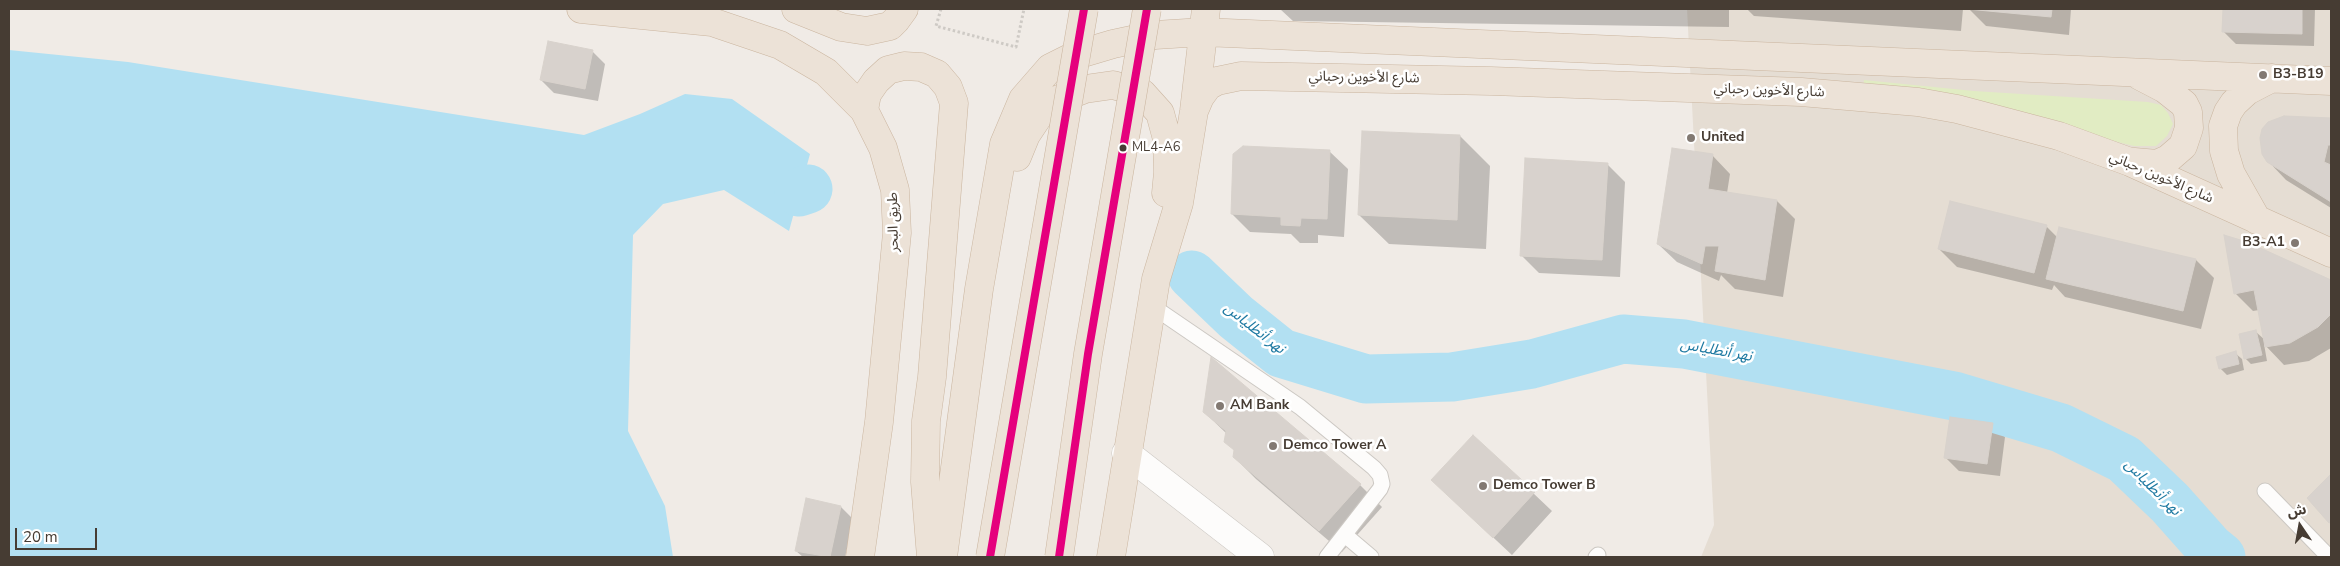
<!DOCTYPE html>
<html>
<head>
<meta charset="utf-8">
<style>
  body { margin:0 }
  #map { position:relative; width:2340px; height:566px; overflow:hidden; background:#f0ebe6; font-family:"Nunito Sans","Noto Sans Arabic",sans-serif }
  canvas { display:block }
  .frame { position:absolute; inset:0; border:10px solid #463c33; pointer-events:none }
  .north { position:absolute; left:2275px; top:501px; width:50px; height:50px; -webkit-text-stroke:4px #fff; paint-order:stroke; rotate:348deg; font-size:14px; font-weight:700; line-height:20px; text-align:center; color:#463c33 }
  .north::after { content:''; display:block; margin:auto; width:18px; height:22px; background:#463c33; clip-path:polygon(50% 0,100% 100%,50% 72%,0 100%) }
  .scale { position:absolute; left:15px; top:528px; width:82px; height:22px; box-sizing:border-box; border:2px solid #463c33; border-top:0; padding-left:6px; font-size:15px; line-height:18px; white-space:nowrap; color:#463c33; -webkit-text-stroke:4px #fff; paint-order:stroke }
</style>
</head>
<body>
<div id="map">
<canvas width="2340" height="566"></canvas>
<div class="frame"></div>
<div class="north">ش</div>
<div class="scale">20 m</div>
</div>
<script>
const g = document.querySelector('canvas').getContext('2d');
g.lineJoin = 'round';
function fillPath(path, color) { g.fillStyle = color; g.fill(path, 'evenodd'); }
const shape = rows => new Path2D(rows.map(r => 'M' + r).join(''));
function stroke(path, color, width, dash) { g.strokeStyle = color; g.lineWidth = width; g.lineCap = dash ? 'butt' : 'round'; g.setLineDash(dash || []); g.stroke(path); }
function drawText(font, color, halo, rows, align = 'center') {
  g.font = font + ' "Nunito Sans","Noto Sans Arabic",sans-serif'; g.lineWidth = 5; g.setLineDash([]); g.textBaseline = 'middle'; g.strokeStyle = halo; g.fillStyle = color; for (const [text, x, y, turn = 0] of rows) {
    g.save(); g.translate(x, y); g.rotate((+turn || 0) * Math.PI / 180); g.textAlign = isNaN(turn) ? turn : align; if (halo) g.strokeText(text, 0, 0); g.fillText(text, 0, 0); g.restore();
  }
}
fillPath(shape([
  [1687,9,2331,9,2331,557,1701,557,1714,525]
]), '#e5ddd3');
fillPath(shape([
  [1864,80,1974,91,2148,102,2161,105,2168,113,2173,124,2167,136,2156,146,2134,146,2077,132,1863,88]
]), '#e1ecc3');
fillPath(shape([
  [9,50,128,62,584,135,640,114,685,94,732,99,810,154,789,231,724,190,663,204,633,235,628,431,665,506,673,557,9,557]
]), '#b2e0f2');
fillPath(shape([
  [1280,9,1729,9,1729,27,1293,21],
  [1747,9,1963,9,1961,31,1754,16],
  [1969,9,2071,9,2069,35,1986,26],
  [2224,9,2315,9,2314,46,2236,44,2223,31],
  [592,51,605,64,598,101,554,93,541,80],
  [2284,117,2331,120,2331,208,2286,180,2268,161],
  [1460,136,1490,166,1486,249,1389,244,1359,215],
  [1329,151,1348,169,1344,237,1318,235,1318,243,1300,243,1291,234,1250,232,1232,214],
  [1712,155,1730,174,1727,193,1777,201,1795,219,1783,297,1735,289,1721,275,1719,281,1677,262,1658,244],
  [1607,164,1625,182,1620,277,1539,273,1521,255],
  [2046,226,2057,237,2196,260,2214,278,2201,329,2065,297,2054,285,2052,290,1957,267,1939,249],
  [2246,244,2331,282,2331,348,2309,361,2284,365,2264,344,2267,361,2251,364,2245,358,2256,332,2265,340,2259,310,2253,311,2235,293],
  [2235,353,2242,359,2244,370,2227,375,2220,368],
  [1204,412,1360,485,1382,507,1342,552,1256,479,1234,457,1235,451,1227,434],
  [1992,424,2005,437,2000,476,1959,471,1946,458],
  [1473,436,1552,511,1512,555,1451,498],
  [841,507,854,520,845,557,803,557,796,551]
]), '#0003');
stroke(shape([
  [799,192,808,189],
  [1192,275,1236,317,1281,353,1366,379,1452,377,1532,364,1623,339,1684,344,1954,396,2061,428,2124,459,2170,503,2210,548,2221,557]
]), '#b2e0f2', 49);
const building = shape([
  [1967,9,2052,9,2051,17,1967,9],
  [2223,9,2302,9,2302,34,2222,32,2223,9],
  [548,41,593,50,585,89,540,80,548,41],
  [2284,116,2331,118,2331,145,2328,145,2324,162,2331,165,2331,202,2267,162,2262,154,2260,138,2262,129,2268,122,2284,116],
  [1362,131,1460,135,1457,220,1358,215,1362,131],
  [1243,146,1330,150,1327,219,1301,218,1300,226,1281,225,1281,217,1231,214,1233,154,1243,146],
  [1672,148,1713,154,1708,189,1777,200,1765,280,1715,271,1719,246,1705,246,1702,264,1657,244,1672,148],
  [1525,158,1608,163,1602,260,1520,256,1525,158],
  [1950,201,2047,225,2034,273,1938,249,1950,201],
  [2059,227,2196,259,2183,311,2046,279,2059,227],
  [2224,235,2247,242,2331,280,2331,314,2318,327,2290,343,2265,347,2254,290,2234,294,2224,235],
  [2256,330,2262,355,2244,359,2239,334,2256,330],
  [2236,351,2239,364,2219,369,2216,357,2236,351],
  [1211,357,1361,484,1319,531,1233,457,1234,450,1224,442,1226,431,1203,412,1211,357],
  [1950,417,1993,423,1987,464,1944,458,1950,417],
  [1473,435,1535,492,1493,538,1431,480,1473,435],
  [2331,474,2331,522,2329,523,2307,498,2331,474],
  [806,498,841,506,830,557,795,551,806,498]
]);
fillPath(building, '#d8d2cd');
stroke(building, '#d8d2cc', 1);
const lane = shape([
  [1152,306,1300,407,1374,468,1380,475,1382,484,1380,489,1327,557],
  [2265,491,2329,557],
  [1345,535,1371,557],
  [1596,557,1598,555]
]);
const street = shape([
  [1126,453,1260,557]
]);
const highway = shape([
  [581,9,712,22,780,45,826,72,864,110,883,148,895,190,897,233,879,422,860,557],
  [796,9,841,27,867,31,890,26,896,20,904,9],
  [864,110,867,94,876,81,888,70,904,66,921,67,937,74,948,87,954,103,932,377,926,421,925,482,931,557],
  [1194,111,1200,97,1208,86,1217,81,1241,76,1491,81,1801,92,1918,102,1957,109,2059,136,2130,162,2331,253],
  [1017,157,1026,135,1042,111,1059,99,1085,89,1113,85,1142,93,1160,113,1167,139,1168,172,1166,193],
  [2134,162,2157,164,2168,159,2183,146,2189,128,2188,112,2184,104,2165,89,2140,76],
  [2257,220,2231,174,2224,151,2223,126,2228,112,2234,103,2247,91,2272,78],
  [943,557,979,289,1004,144,1023,99,1050,68,1076,55,1113,44,1155,35,1203,32,2331,81],
  [1111,557,1156,279,1179,203,1194,111,1206,9]
]);
stroke(lane, '#ccc8c3', 17);
stroke(street, '#ccc8c3', 29);
stroke(highway, '#cab59f', 29);
stroke(shape([
  [941,9,936,26,1016,47,1024,9]
]), '#cecac5', 3, [2.5, 2.5]);
stroke(lane, '#fdfcfb', 15);
stroke(street, '#fdfcfb', 28);
stroke(highway, '#ece2d7', 28);
const highwayBridge = shape([
  [990,557,1084,9],
  [1059,557,1088,354,1147,9]
]);
stroke(highwayBridge, '#cab59f', 29, []);
stroke(highwayBridge, '#ece2d7', 28);
stroke(shape([
  [990,557,1084,9],
  [1059,557,1088,354,1147,9]
]), '#e5007d', 8);
for (const [x, y, r, color] of [
  [2263,75,5,"#827972"],
  [1691,138,5,"#827972"],
  [1123,148,4.5,"#463c33"],
  [2295,243,5,"#827972"],
  [1220,406,5,"#827972"],
  [1273,446,5,"#827972"],
  [1483,486,5,"#827972"]
]) { const dot = new Path2D(); dot.arc(x, y, r, 0, 2 * Math.PI); g.fillStyle = color; g.fill(dot); stroke(dot, '#fff', 2); }
drawText('13px', '#463c33', '#fff', [
  ["ML4-A6",1132,148]
], 'left');
drawText('bold 14px', '#463c33', '#fff', [
  ["B3-B19",2273,75],
  ["United",1701,138],
  ["B3-A1",2285,243,"right"],
  ["AM Bank",1230,406],
  ["Demco Tower A",1283,446],
  ["Demco Tower B",1493,486]
], 'left');
drawText('14px', '#463c33', '#fff', [
  ["شارع الأخوين رحباني",1364,78,1],
  ["شارع الأخوين رحباني",1769,91,2],
  ["شارع الأخوين رحباني",2161,178,23],
  ["طريق البحر",894,222,-91]
]);
drawText('italic 15px', '#1f7aa2', '#fff', [
  ["نهر أنطلياس",1254,329,38],
  ["نهر أنطلياس",1716,351,10],
  ["نهر أنطلياس",2152,488,45]
]);
</script>
</body>
</html>
